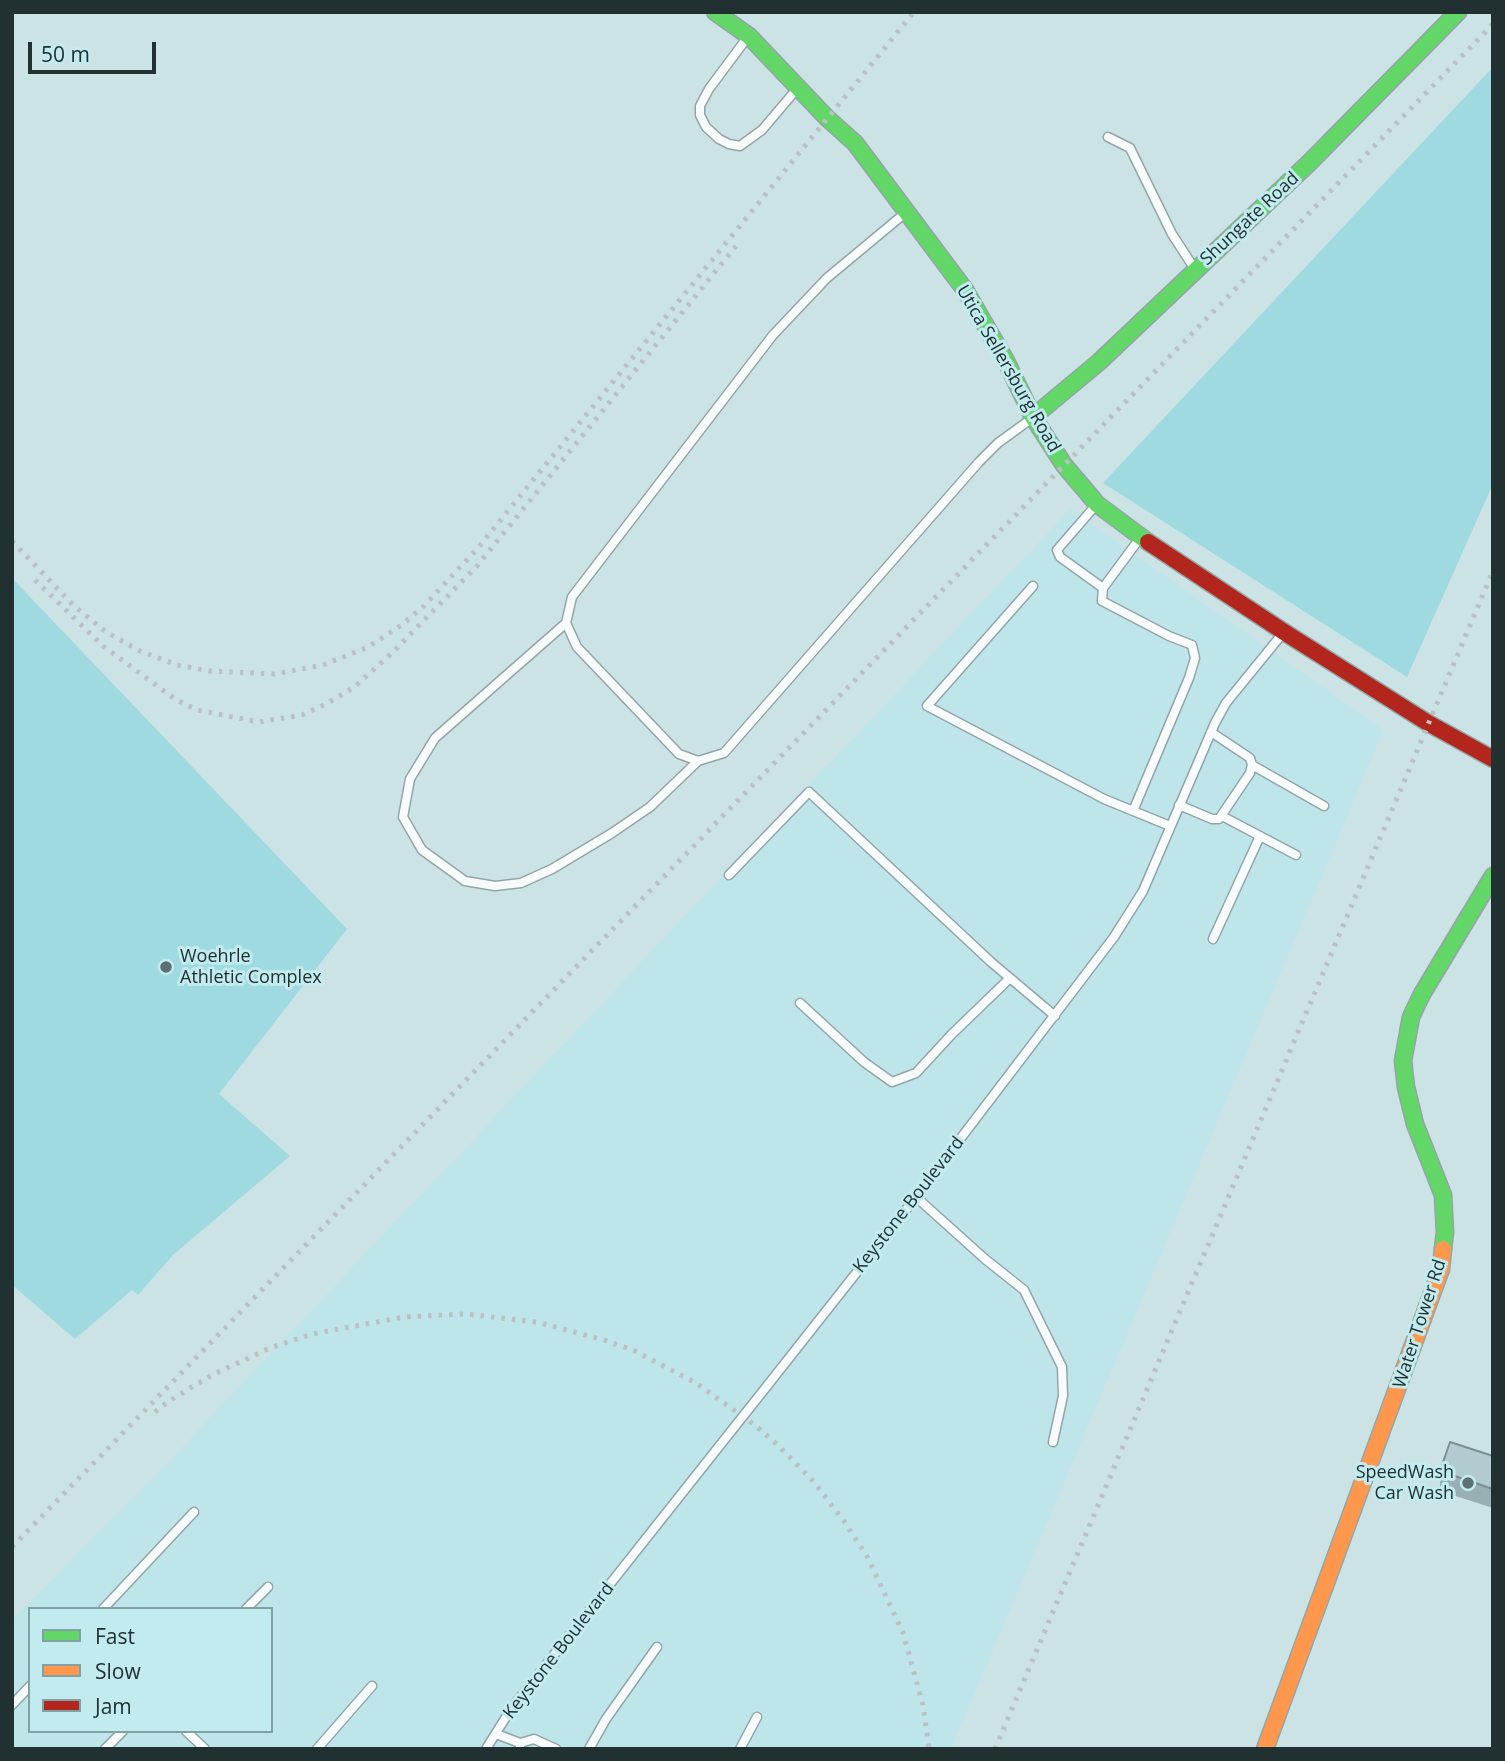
<!DOCTYPE html>
<html>
<head>
<meta charset="utf-8">
<style>
  body { margin:0 }
  #map { position:relative; width:1505px; height:1761px; overflow:hidden; background:#cce3e6; font-family:"Open Sans",sans-serif }
  canvas { display:block }
  .frame { position:absolute; inset:0; border:14px solid #213132; pointer-events:none }
  .legend { position:absolute; left:28px; top:1607px; width:245px; height:126px; box-sizing:border-box; background:#c2ebf0; border:2px solid #82a1a4; margin:0; padding:9px 12px; list-style:none; font-size:21px; color:#213132 }
  .legend li { display:flex; align-items:center; gap:14px; height:35px }
  .legend b { width:35px; border:2px solid #82a1a4 }
  .scale { position:absolute; left:28px; top:42px; width:128px; height:32px; box-sizing:border-box; border:4px solid #213132; border-top:0; padding-left:9px; font-size:21px; line-height:24px; white-space:nowrap; color:#213132; -webkit-text-stroke:5px #c2ebf0; paint-order:stroke }
</style>
</head>
<body>
<div id="map">
<canvas width="1505" height="1761"></canvas>
<div class="frame"></div>
<ul class="legend">
<li><b style="height:9px;background:#63d668"></b>Fast</li>
<li><b style="height:9px;background:#ff974d"></b>Slow</li>
<li><b style="height:9px;background:#b3261e"></b>Jam</li>
</ul>
<div class="scale">50 m</div>
</div>
<script>
const g = document.querySelector('canvas').getContext('2d');
g.lineJoin = 'round';
function fillPath(path, color) { g.fillStyle = color; g.fill(path, 'evenodd'); }
const shape = rows => new Path2D(rows.map(r => 'M' + r).join(''));
function stroke(path, color, width, dash) { g.strokeStyle = color; g.lineWidth = width; g.lineCap = dash ? 'butt' : 'round'; g.setLineDash(dash || []); g.stroke(path); }
function drawText(font, color, halo, rows, align = 'center') {
  g.font = font + ' "Open Sans",sans-serif'; g.lineWidth = 6; g.setLineDash([]); g.textBaseline = 'middle'; g.strokeStyle = halo; g.fillStyle = color; for (const [text, x, y, turn = 0] of rows) {
    g.save(); g.translate(x, y); g.rotate((+turn || 0) * Math.PI / 180); g.textAlign = isNaN(turn) ? turn : align; if (halo) g.strokeText(text, 0, 0); g.fillText(text, 0, 0); g.restore();
  }
}
fillPath(shape([
  [1070,509,1384,730,951,1749,12,1749,12,1620,182,1447],
  [30,1609,271,1609,271,1731,30,1731]
]), '#bee5e9');
fillPath(shape([
  [1493,67,1493,484,1407,677,1103,483],
  [12,578,347,929,219,1094,290,1156,173,1255,138,1295,132,1290,75,1339,12,1285]
]), '#a0dae1');
const lane = shape([
  [747,38,709,89,700,106,700,115,706,127,719,139,729,144,740,146,762,130,796,90],
  [1108,137,1130,148,1172,234,1194,268],
  [904,214,827,278,773,335,572,597,566,623,577,647,679,754,698,761,724,753,979,462,998,443,1031,419],
  [1096,505,1057,550,1060,557,1103,588],
  [1033,586,927,706,1104,799,1170,826],
  [566,623,435,738,410,779,403,817,422,850,465,881,495,886,521,883,552,869,612,833,650,807,698,761],
  [1252,765,1324,806],
  [1179,805,1212,819,1219,819,1250,773,1252,765,1250,758,1211,732],
  [1133,811,1189,678,1195,658,1192,645,1169,636,1102,601,1103,588,1140,538],
  [1222,816,1296,855],
  [729,875,809,792,991,962,1055,1016],
  [1213,939,1260,836],
  [800,1003,864,1062,892,1082,916,1073,952,1034,1010,978],
  [916,1197,985,1259,1024,1290,1062,1367,1063,1396,1053,1442],
  [767,1386,913,1201,1114,937,1143,891,1215,723,1226,703,1283,633],
  [103,1609,194,1512],
  [246,1609,268,1587],
  [12,1705,30,1686],
  [186,1731,205,1749],
  [496,1734,520,1743,520,1749],
  [520,1743,534,1739,556,1749],
  [105,1749,123,1731],
  [317,1749,372,1686],
  [486,1749,511,1709,717,1449],
  [589,1749,606,1719,657,1647],
  [740,1749,757,1717]
]);
const fast = shape([
  [715,12,749,36,827,118,855,143,965,290,1006,361,1033,417,1064,465,1097,504,1148,542],
  [1033,417,1099,362,1309,163,1458,12],
  [1443,1249,1445,1232,1443,1195,1415,1124,1406,1087,1403,1061,1411,1017,1422,994,1493,876]
]);
const slow = shape([
  [1265,1749,1441,1269,1443,1249]
]);
const jam = shape([
  [1148,542,1284,632,1428,723,1493,759]
]);
stroke(lane, '#94a5a7', 11);
stroke(fast, '#94a5a7', 19);
stroke(slow, '#94a5a7', 19);
stroke(jam, '#94a5a7', 19);
stroke(lane, '#f7fbfb', 8);
stroke(fast, '#63d668', 16);
stroke(slow, '#ff974d', 16);
stroke(jam, '#b3261e', 16);
stroke(shape([
  [12,541,73,605,106,632,140,651,177,665,210,671,274,674,323,665,368,647,403,624,424,606,477,549,914,12],
  [35,580,103,646,175,699,197,710,259,722,302,715,326,704,353,688,392,653,477,566,736,246],
  [155,1412,169,1401,212,1375,270,1348,312,1334,404,1317,465,1314,537,1322,604,1340,635,1351,696,1383,756,1426,780,1447,813,1481,844,1521,868,1558,903,1633,923,1705,929,1749],
  [12,1547,1493,24],
  [995,1749,1493,571]
]), '#bbc1c2', 5, [3.5, 7]);
const laneBridge = shape([
  [717,1449,767,1386]
]);
stroke(laneBridge, '#94a5a7', 11, []);
stroke(laneBridge, '#f7fbfb', 8);
fillPath(shape([
  [1493,1456,1493,1508,1440,1491,1440,1471]
]), '#98afb4');
const building = shape([
  [1450,1442,1493,1456,1493,1489,1440,1471,1450,1442]
]);
fillPath(building, '#b1cbd1');
stroke(building, '#7c8e92', 2);
for (const [x, y, r, color] of [
  [166,967,7,"#5d6f71"],
  [1468,1483,7,"#5d6f71"]
]) { const dot = new Path2D(); dot.arc(x, y, r, 0, 2 * Math.PI); g.fillStyle = color; g.fill(dot); stroke(dot, '#c2ebf0', 2.5); }
drawText('18px', '#213132', '#c2ebf0', [
  ["Shungate Road",1250,219,-43],
  ["Utica Sellersburg Road",1008,369,60],
  ["Keystone Boulevard",909,1205,-52],
  ["Water Tower Rd",1420,1324,-72],
  ["Keystone Boulevard",559,1651,-52]
]);
drawText('18px', '#213132', '#c2ebf0', [
  ["Woehrle",180,957],
  ["Athletic Complex",180,978],
  ["SpeedWash",1454,1473,"right"],
  ["Car Wash",1454,1494,"right"]
], 'left');
</script>
</body>
</html>
